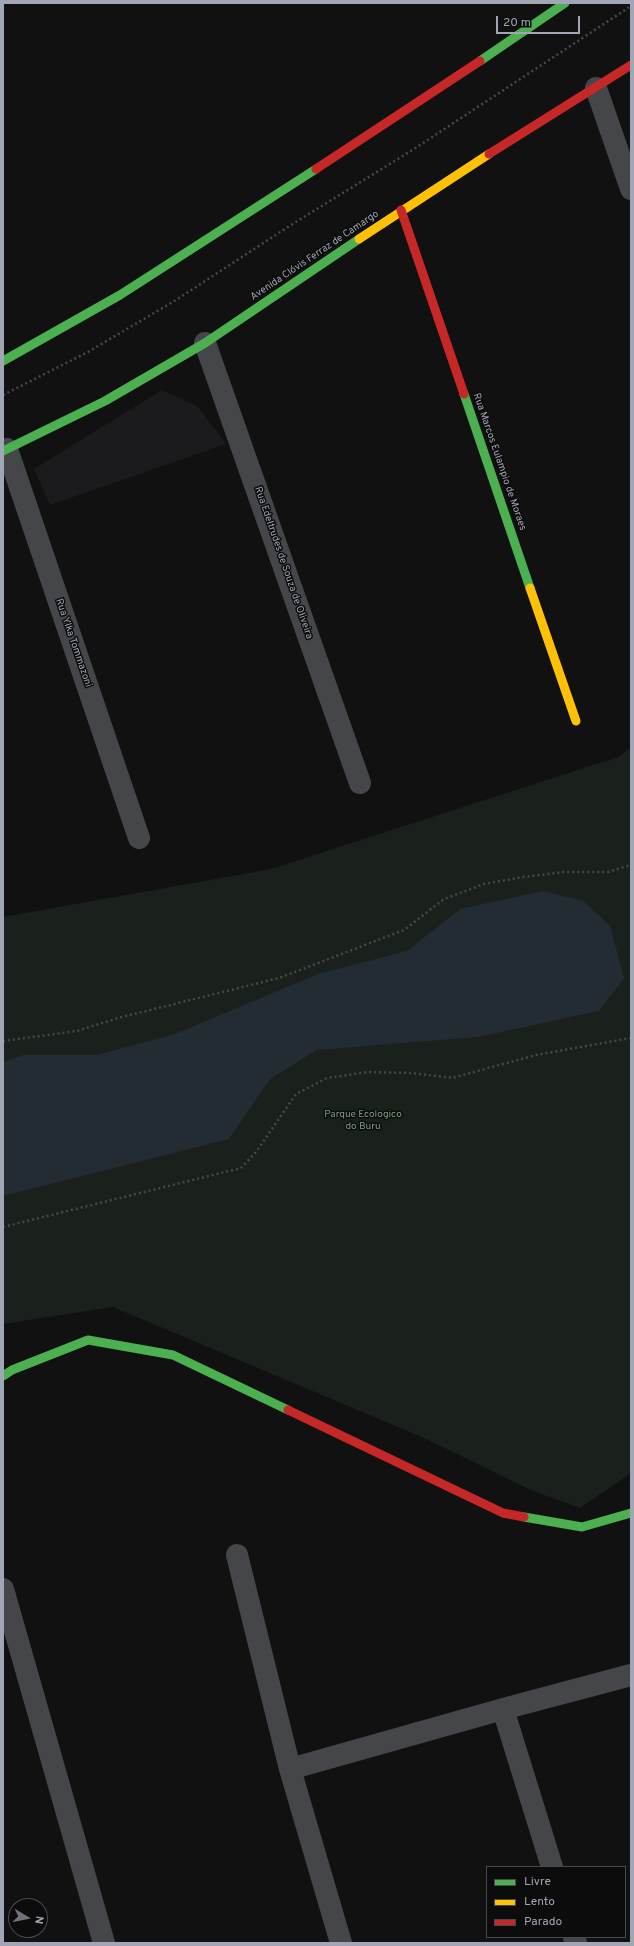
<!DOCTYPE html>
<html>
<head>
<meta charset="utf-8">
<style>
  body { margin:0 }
  #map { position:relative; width:634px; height:1946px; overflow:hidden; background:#111; font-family:Overpass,sans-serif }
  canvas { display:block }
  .frame { position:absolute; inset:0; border:4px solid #a1a6b4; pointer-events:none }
  .legend { position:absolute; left:486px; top:1866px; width:140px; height:72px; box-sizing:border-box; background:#0c0c0d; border:1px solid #484a50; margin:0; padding:5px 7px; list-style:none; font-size:12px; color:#a1a6b4 }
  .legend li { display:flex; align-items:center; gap:8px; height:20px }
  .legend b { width:20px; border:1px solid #484a50 }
  .north { position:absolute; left:8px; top:1898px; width:40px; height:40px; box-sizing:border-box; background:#0c0c0d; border:1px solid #484a50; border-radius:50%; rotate:100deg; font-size:11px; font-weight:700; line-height:16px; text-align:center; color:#a1a6b4 }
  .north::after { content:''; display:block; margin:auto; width:14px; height:18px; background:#6f727b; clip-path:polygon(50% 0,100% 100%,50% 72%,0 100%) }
  .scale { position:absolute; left:496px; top:16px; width:84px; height:18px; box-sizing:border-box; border:2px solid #a1a6b4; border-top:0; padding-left:5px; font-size:12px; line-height:14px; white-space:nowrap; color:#a1a6b4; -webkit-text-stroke:3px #0c0c0d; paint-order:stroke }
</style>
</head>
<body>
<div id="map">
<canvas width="634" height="1946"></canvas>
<div class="frame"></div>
<ul class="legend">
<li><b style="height:5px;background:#4caf50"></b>Livre</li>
<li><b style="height:5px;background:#ffc107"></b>Lento</li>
<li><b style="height:5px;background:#c62828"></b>Parado</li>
</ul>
<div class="north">N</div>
<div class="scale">20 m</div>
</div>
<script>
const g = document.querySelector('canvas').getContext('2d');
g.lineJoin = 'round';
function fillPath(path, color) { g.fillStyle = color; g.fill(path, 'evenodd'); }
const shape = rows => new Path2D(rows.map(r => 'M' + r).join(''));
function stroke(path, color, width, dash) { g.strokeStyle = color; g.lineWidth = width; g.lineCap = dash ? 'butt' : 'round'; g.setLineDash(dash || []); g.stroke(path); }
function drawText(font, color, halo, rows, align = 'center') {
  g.font = font + ' Overpass,sans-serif'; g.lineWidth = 3; g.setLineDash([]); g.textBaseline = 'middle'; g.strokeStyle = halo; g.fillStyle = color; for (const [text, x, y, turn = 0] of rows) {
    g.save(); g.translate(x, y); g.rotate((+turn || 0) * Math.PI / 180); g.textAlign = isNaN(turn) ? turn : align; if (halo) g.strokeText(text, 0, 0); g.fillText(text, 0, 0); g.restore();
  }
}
fillPath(shape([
  [162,390,197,406,226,444,50,505,34,469]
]), '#1b1b1d');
fillPath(shape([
  [631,748,631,1473,580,1508,533,1491,424,1438,113,1307,3,1324,3,917,271,869,618,757]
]), '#1a201b');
fillPath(shape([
  [543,891,584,901,610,926,624,978,599,1011,478,1037,317,1050,270,1079,229,1139,3,1196,3,1062,23,1055,97,1055,175,1034,318,974,407,951,460,909]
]), '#242c33');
stroke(shape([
  [3,395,88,352,176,300,291,225,414,149,631,6],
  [3,1041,77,1031,118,1018,279,978,404,930,444,899,484,884,523,877,564,872,608,872,631,865],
  [3,1227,241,1168,256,1152,296,1094,327,1078,368,1072,412,1073,452,1078,536,1055,631,1038]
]), '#47484c', 2.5, [2, 3]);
stroke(shape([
  [596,88,631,189],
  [205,343,360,783],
  [7,449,139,838],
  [237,1555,290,1769,341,1943],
  [3,1589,104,1943],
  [503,1709,552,1867],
  [290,1769,503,1709,631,1675],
  [574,1937,576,1943]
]), '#45464a', 22);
stroke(shape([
  [480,61,565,3],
  [3,361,120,295,316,169],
  [464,394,530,588],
  [3,451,105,401,205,343,359,239],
  [3,1376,12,1370,88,1340,173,1355,288,1410],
  [524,1517,582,1527,631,1513]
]), '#4caf50', 9);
stroke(shape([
  [359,239,489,154],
  [530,588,576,721]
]), '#ffc107', 9);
stroke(shape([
  [489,154,631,65],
  [316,169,480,61],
  [401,210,464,394],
  [288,1410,503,1513,524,1517]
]), '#c62828', 9);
drawText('10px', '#a1a6b4', '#0c0c0d', [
  ["Avenida Clóvis Ferraz de Camargo",315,256,-34],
  ["Rua Marcos Eulampio de Moraes",499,462,71],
  ["Rua Edeltrudes de Souza de Oliveira",283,563,71],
  ["Rua Ylka Tommazoni",73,643,71]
]);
drawText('10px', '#76a07a', '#0c0c0d', [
  ["Parque Ecologico",363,1115],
  ["do Buru",363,1127]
]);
</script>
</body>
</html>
